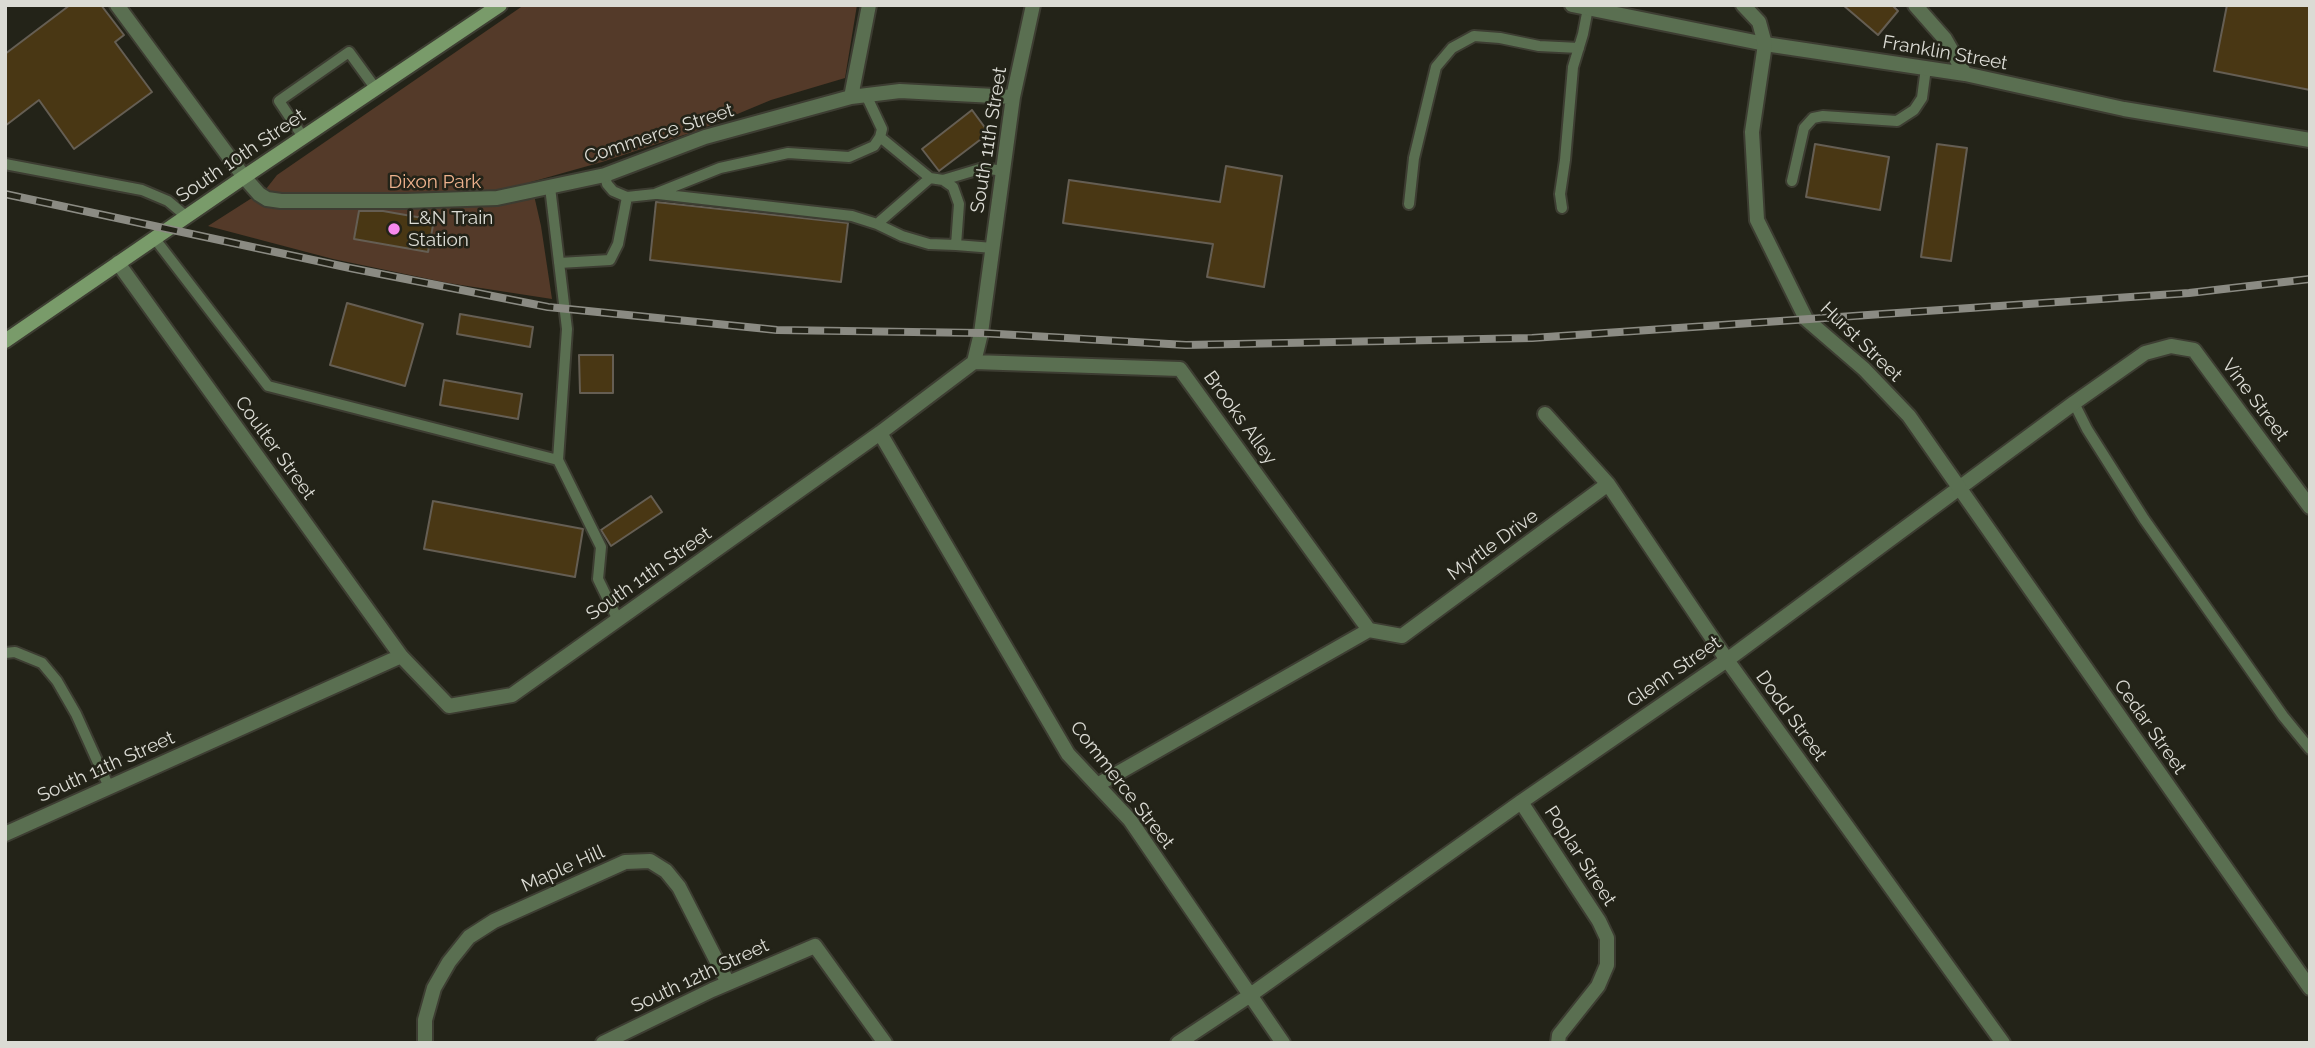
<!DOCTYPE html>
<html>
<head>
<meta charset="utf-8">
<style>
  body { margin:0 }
  #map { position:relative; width:2315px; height:1048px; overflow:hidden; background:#232318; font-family:Raleway,sans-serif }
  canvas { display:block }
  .frame { position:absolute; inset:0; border:7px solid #dbdbd4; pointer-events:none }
</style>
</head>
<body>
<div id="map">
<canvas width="2315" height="1048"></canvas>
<div class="frame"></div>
</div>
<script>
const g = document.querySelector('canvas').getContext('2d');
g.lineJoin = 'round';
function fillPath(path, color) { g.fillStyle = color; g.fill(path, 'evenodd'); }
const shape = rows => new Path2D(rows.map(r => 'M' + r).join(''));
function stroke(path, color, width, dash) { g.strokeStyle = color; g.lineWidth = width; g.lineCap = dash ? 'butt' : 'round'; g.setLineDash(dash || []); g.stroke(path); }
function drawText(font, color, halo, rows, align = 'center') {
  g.font = font + ' Raleway,sans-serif'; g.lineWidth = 5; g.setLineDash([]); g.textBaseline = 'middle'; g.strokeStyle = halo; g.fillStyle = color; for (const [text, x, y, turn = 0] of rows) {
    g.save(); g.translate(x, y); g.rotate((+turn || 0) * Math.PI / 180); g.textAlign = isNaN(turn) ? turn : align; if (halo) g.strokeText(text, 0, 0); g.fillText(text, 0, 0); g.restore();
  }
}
fillPath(shape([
  [524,5,857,5,845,78,771,100,699,130,602,162,531,182,541,226,552,299,448,283,333,259,208,226,266,189,277,175]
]), '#543a29');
const building = shape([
  [70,5,101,5,124,35,115,42,152,92,74,149,39,100,5,126,5,54,70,5],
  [1843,5,1892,5,1898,11,1878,35,1843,5],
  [2227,5,2310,5,2310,90,2214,71,2227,5],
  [972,110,989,133,939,171,922,149,972,110],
  [1815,144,1889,157,1880,210,1806,197,1815,144],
  [1937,144,1967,148,1951,261,1921,257,1937,144],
  [1226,166,1282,176,1264,287,1207,277,1213,244,1063,223,1069,180,1220,202,1226,166],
  [656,202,848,223,841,282,650,260,656,202],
  [359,211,383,211,434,220,428,252,354,239,359,211],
  [347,303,423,324,405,386,330,365,347,303],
  [460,314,533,327,530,347,457,334,460,314],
  [579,355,613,355,613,393,580,393,579,355],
  [444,380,522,394,518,419,440,405,444,380],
  [651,496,662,512,611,546,601,530,651,496],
  [433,501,583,529,575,577,424,549,433,501]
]);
fillPath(building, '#493714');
stroke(building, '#655e53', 2);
const service = shape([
  [303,137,279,101,349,52,376,89],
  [880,137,930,178,943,180,983,168,1003,171],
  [5,164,142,190,168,201,187,217],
  [605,175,607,184,613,191,627,197,655,194,720,168,788,153,849,157,874,146,880,137,882,129,866,95],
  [943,180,953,187,959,204,956,245,993,248],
  [1792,181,1804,128,1813,118,1823,116,1897,121,1914,110,1922,98,1926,68],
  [550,187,567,329,558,460],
  [658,194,852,216,877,224,902,236,929,244,956,245],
  [1409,204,1414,158,1436,67,1452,48,1474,36,1500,38,1539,46,1579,48],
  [1562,208,1560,194,1565,160,1573,67,1583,34,1588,8],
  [877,224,930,178],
  [155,239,268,386,558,460,601,547,598,579,618,620],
  [559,263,610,260,618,244,627,197],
  [2074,403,2087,429,2144,519,2283,716,2310,749],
  [5,653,15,652,42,663,57,681,76,714,109,787]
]);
const minor = shape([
  [1572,5,1765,44,1965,74,2124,109,2310,140],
  [1915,5,1945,39,1965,74],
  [851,97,869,5],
  [244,177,259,194,267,199,281,201,405,201,497,198,605,175,705,137,851,97,900,91,1013,97],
  [118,263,401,656,449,706,512,695,880,433,974,362,981,333,1013,97,1033,5],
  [974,362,1180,369,1369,630,1402,636,1608,484],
  [1545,414,1608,484,1727,660,2003,1043],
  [880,433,1068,754,1130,820,1283,1043],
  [1097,785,1369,630],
  [1521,802,1599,921,1607,938,1607,965,1598,986,1559,1035,1558,1043],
  [5,834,401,656],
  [425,1043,425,1020,434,988,449,962,469,937,494,921,625,862,650,861,666,871,679,887,728,983],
  [603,1043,712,990,815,946,885,1043],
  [1178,1043,1249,996,1521,802,1727,660,2074,403,2145,353,2171,346,2194,350,2310,507]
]);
const tertiary = shape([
  [117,5,244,177],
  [1743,5,1759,22,1765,44,1752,132,1757,220,1806,319,1864,369,1909,416,2310,988]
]);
const secondary = shape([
  [5,341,244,177,500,5]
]);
stroke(service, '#3d3d32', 14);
stroke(minor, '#3d3d32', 18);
stroke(tertiary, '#3d3d32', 18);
stroke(secondary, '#3d3d32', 18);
stroke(service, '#5a6f51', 10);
stroke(minor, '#5a6f51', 14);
stroke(tertiary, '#5a6f51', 14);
stroke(secondary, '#799b6a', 14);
const rail = shape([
  [5,194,350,268,548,307,777,330,981,333,1186,345,1532,338,2189,293,2310,279]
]);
stroke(rail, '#8b8b83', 8);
stroke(rail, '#232318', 5, [16]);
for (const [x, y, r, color] of [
  [394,229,7,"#f689ee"]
]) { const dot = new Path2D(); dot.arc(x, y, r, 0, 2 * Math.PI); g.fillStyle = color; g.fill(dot); stroke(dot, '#232318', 2.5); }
drawText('19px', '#dbdbd4', '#232318', [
  ["Franklin Street",1945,53,10],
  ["Commerce Street",659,134,-18],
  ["South 11th Street",989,140,-81],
  ["South 10th Street",241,156,-34],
  ["Hurst Street",1861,342,44],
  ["Vine Street",2255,400,53],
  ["Brooks Alley",1240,418,54],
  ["Coulter Street",275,448,54],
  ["Myrtle Drive",1493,545,-36],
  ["South 11th Street",649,574,-35],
  ["Glenn Street",1674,672,-35],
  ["Dodd Street",1791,716,54],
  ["Cedar Street",2150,727,55],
  ["South 11th Street",106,767,-24],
  ["Commerce Street",1122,785,52],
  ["Poplar Street",1580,856,57],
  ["Maple Hill",563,869,-24],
  ["South 12th Street",700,976,-25]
]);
drawText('19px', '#eeb28d', '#232318', [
  ["Dixon Park",435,182]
]);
drawText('19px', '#dbdbd4', '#232318', [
  ["L&N Train",408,218],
  ["Station",408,240]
], 'left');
</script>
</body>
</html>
